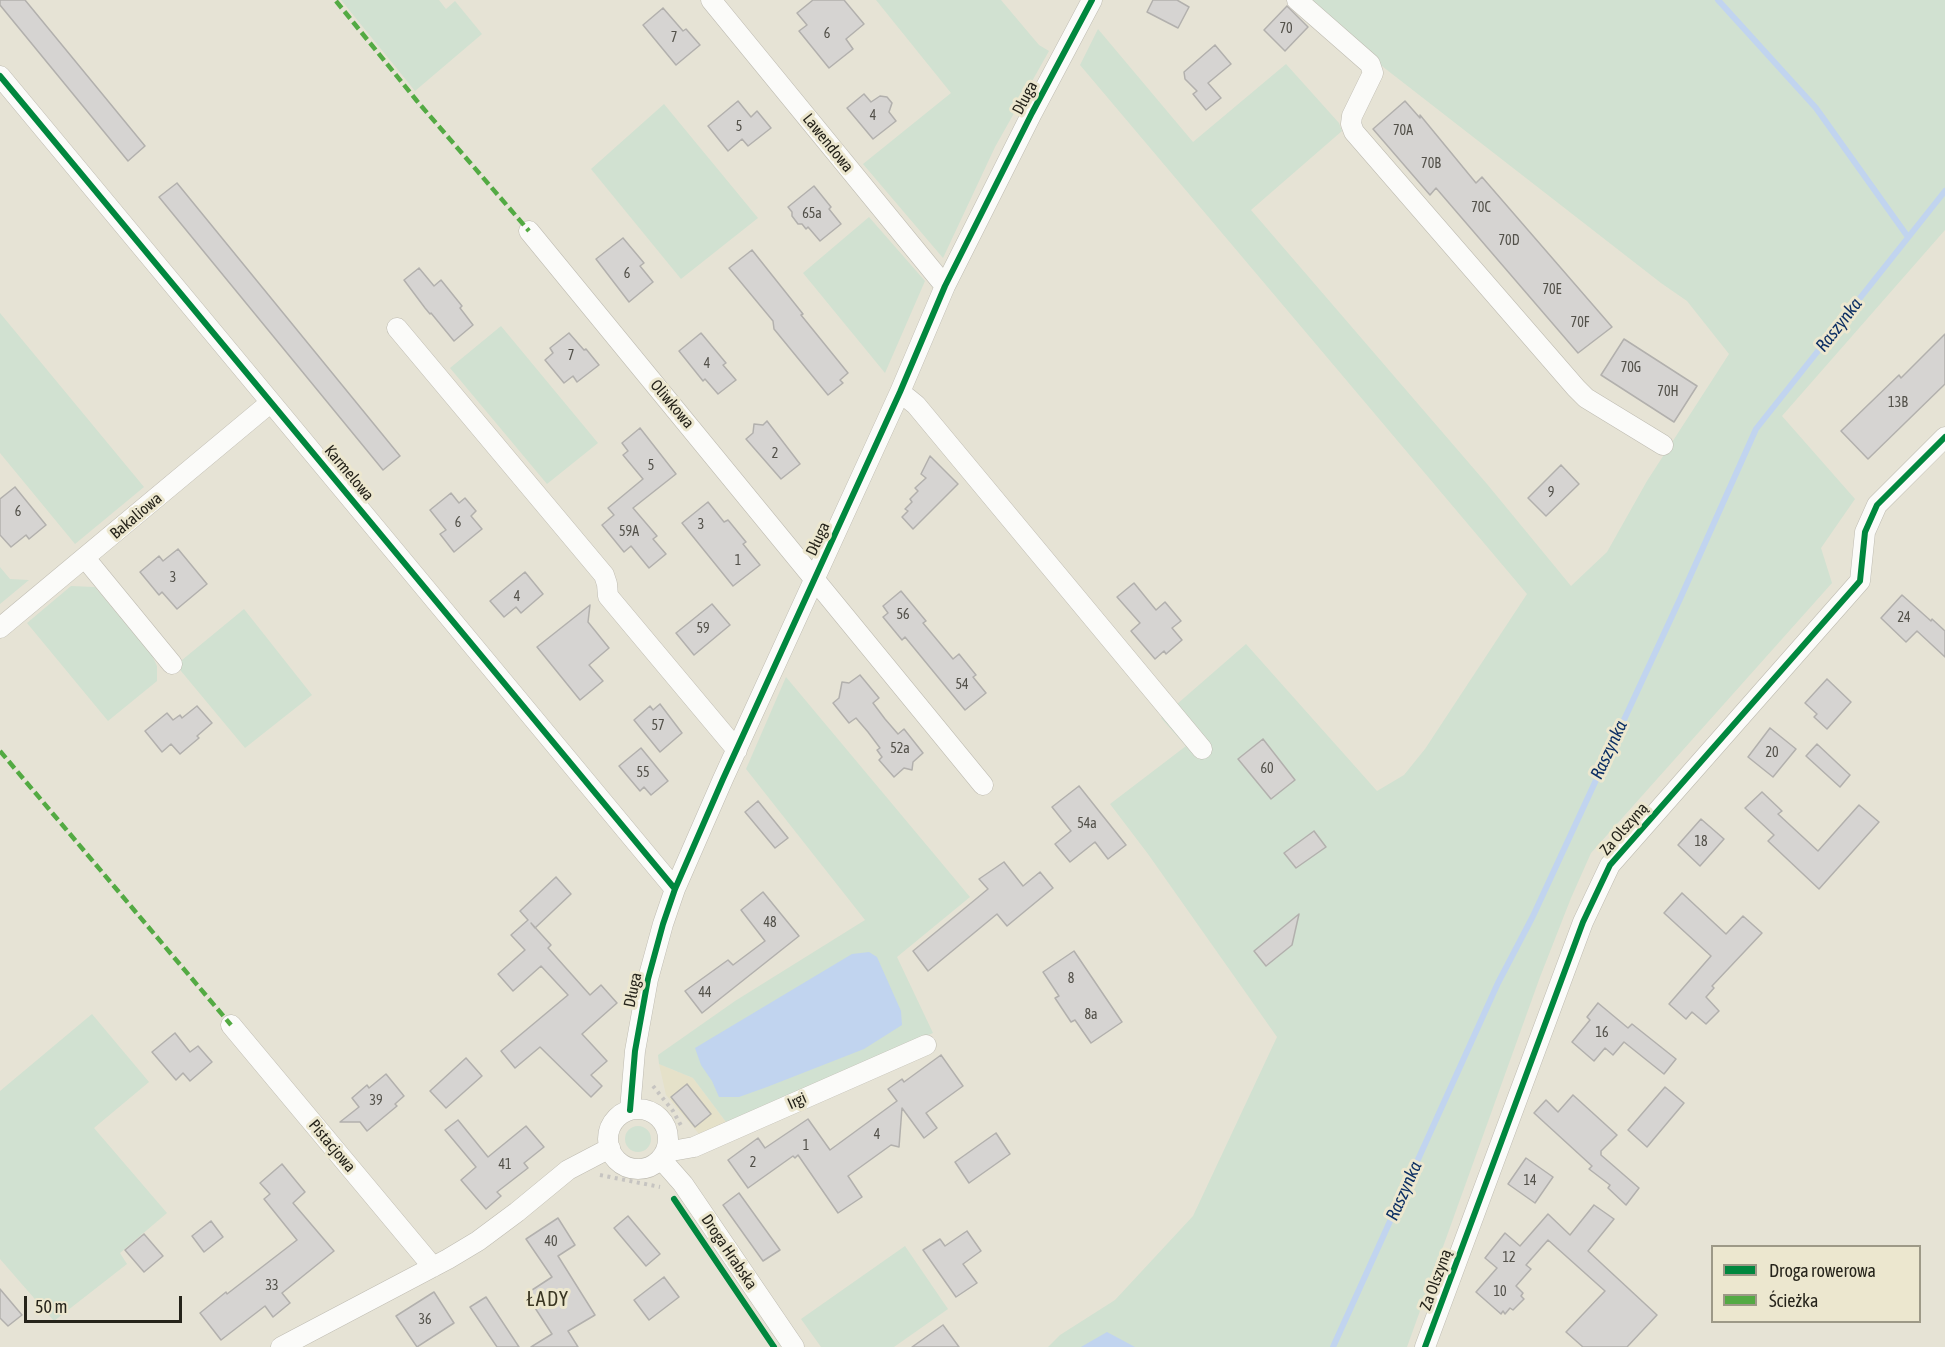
<!DOCTYPE html>
<html>
<head>
<meta charset="utf-8">
<style>
  body { margin:0 }
  #map { position:relative; width:1945px; height:1347px; overflow:hidden; background:#e6e3d5; font-family:"Asap Condensed",sans-serif }
  canvas { display:block }
  .legend { position:absolute; left:1711px; top:1245px; width:210px; height:78px; box-sizing:border-box; background:#ece7cf; border:2px solid #9d9987; margin:0; padding:8px 10px; list-style:none; font-size:18px; color:#26241b }
  .legend li { display:flex; align-items:center; gap:12px; height:30px }
  .legend b { width:30px; border:2px solid #9d9987 }
  .scale { position:absolute; left:24px; top:1296px; width:158px; height:27px; box-sizing:border-box; border:3px solid #26241b; border-top:0; padding-left:8px; font-size:18px; line-height:21px; white-space:nowrap; color:#26241b; -webkit-text-stroke:4px #ece7cf; paint-order:stroke }
</style>
</head>
<body>
<div id="map">
<canvas width="1945" height="1347"></canvas>
<ul class="legend">
<li><b style="height:8px;background:#00873e"></b>Droga rowerowa</li>
<li><b style="height:8px;background:#53aa43"></b>Ścieżka</li>
</ul>
<div class="scale">50 m</div>
</div>
<script>
const g = document.querySelector('canvas').getContext('2d');
g.lineJoin = 'round';
function fillPath(path, color) { g.fillStyle = color; g.fill(path, 'evenodd'); }
const shape = rows => new Path2D(rows.map(r => 'M' + r).join(''));
function stroke(path, color, width, dash) { g.strokeStyle = color; g.lineWidth = width; g.lineCap = dash ? 'butt' : 'round'; g.setLineDash(dash || []); g.stroke(path); }
function drawText(font, color, halo, rows, align = 'center') {
  g.font = font + ' "Asap Condensed",sans-serif'; g.lineWidth = 6; g.setLineDash([]); g.textBaseline = 'middle'; g.strokeStyle = halo; g.fillStyle = color; for (const [text, x, y, turn = 0] of rows) {
    g.save(); g.translate(x, y); g.rotate((+turn || 0) * Math.PI / 180); g.textAlign = isNaN(turn) ? turn : align; if (halo) g.strokeText(text, 0, 0); g.fillText(text, 0, 0); g.restore();
  }
}
fillPath(shape([
  [659,1064,693,1078,726,1122,699,1134,666,1095]
]), '#e5e1c9');
fillPath(shape([
  [341,0,439,0,446,9,455,1,482,34,415,91],
  [876,0,1001,0,1039,45,1049,51,995,147,943,258,863,164,951,93],
  [1305,0,1945,0,1945,230,1782,416,1855,499,1821,548,1832,583,1591,853,1571,898,1540,977,1407,1347,1048,1347,1060,1335,1115,1300,1193,1216,1277,1037,1148,854,1110,804,1186,746,1161,718,1246,644,1377,791,1404,775,1425,749,1527,594,1080,65,1098,29,1193,142,1286,64,1339,123,1342,131,1251,210,1487,484,1571,586,1607,552,1647,481,1729,354,1687,301,1661,283,1369,56],
  [664,104,758,218,681,279,591,169],
  [869,217,925,281,885,373,803,273],
  [0,313,144,487,75,544,0,453],
  [501,326,598,443,547,484,450,368],
  [0,567,10,579,29,580,0,604],
  [71,586,95,587,152,655,157,666,157,681,108,721,27,623],
  [244,609,312,695,245,748,176,665],
  [786,677,970,897,897,957,933,1033,726,1122,693,1078,659,1064,658,1055,735,1001,865,920,746,769],
  [92,1014,149,1082,94,1128,167,1213,120,1253,127,1264,54,1321,0,1259,0,1091],
  '625 1139a13 13 0 1 1 26 0a13 13 0 1 1-26 0Z',
  [905,1246,948,1309,894,1347,821,1347,801,1319]
]), '#d1e1d1');
fillPath(shape([
  [869,952,877,957,901,1011,902,1025,864,1049,767,1087,739,1097,719,1097,712,1081,701,1065,695,1048,852,954],
  [1107,1332,1135,1347,1081,1347]
]), '#c1d4ef');
stroke(shape([
  [1718,0,1816,108,1908,237],
  [1333,1347,1498,983,1533,916,1680,599,1756,429,1945,191]
]), '#c1d4ef', 6);
const building = shape([
  [0,0,25,0,145,146,128,161,0,5,0,0],
  [813,0,844,0,864,24,846,39,853,49,829,68,799,31,807,25,797,13,813,0],
  [1153,0,1177,0,1189,7,1178,28,1147,12,1153,0],
  [1287,6,1308,27,1285,51,1264,30,1287,6],
  [663,8,683,31,686,29,700,45,676,65,643,25,663,8],
  [1215,45,1231,64,1208,83,1221,98,1206,110,1193,94,1197,91,1185,79,1184,72,1215,45],
  [864,94,871,102,880,96,887,97,892,103,889,112,896,121,873,139,847,108,864,94],
  [738,101,751,117,757,111,771,128,748,146,742,139,728,151,708,126,738,101],
  [1405,101,1420,118,1420,115,1476,183,1482,177,1612,327,1578,353,1436,188,1430,195,1373,129,1405,101],
  [177,183,400,456,383,470,159,197,177,183],
  [814,186,831,207,829,209,841,224,820,241,808,227,806,229,802,224,798,224,792,216,792,212,788,207,814,186],
  [623,238,644,263,640,266,653,282,629,302,596,259,623,238],
  [752,250,803,314,801,315,848,373,840,380,843,383,828,395,774,329,773,321,729,268,752,250],
  [419,268,434,286,441,280,462,306,460,308,473,325,454,341,431,313,430,314,425,308,404,280,419,268],
  [569,333,584,350,586,349,599,365,577,382,573,376,564,383,545,360,553,353,550,348,569,333],
  [701,333,726,363,723,365,736,380,718,394,705,379,703,381,679,351,701,333],
  [1945,334,1945,384,1868,459,1841,431,1899,375,1901,378,1945,334],
  [1624,339,1697,386,1674,422,1601,375,1624,339],
  [767,421,800,464,781,479,746,439,753,433,754,424,763,425,767,421],
  [640,428,676,474,633,508,657,536,653,539,666,554,649,568,631,546,624,552,602,525,614,515,608,508,643,479,623,455,628,451,622,443,640,428],
  [930,456,958,484,913,529,902,517,908,511,905,509,912,502,910,499,918,491,915,488,926,478,921,474,930,456],
  [1561,465,1579,484,1546,516,1528,498,1561,465],
  [15,487,46,525,29,539,26,535,11,547,0,535,0,499,15,487],
  [451,493,459,503,465,498,476,511,471,516,482,529,454,552,440,534,446,530,430,510,451,493],
  [708,502,724,522,728,520,746,542,743,544,760,565,733,586,682,523,708,502],
  [178,549,207,584,177,609,162,592,159,595,140,572,159,556,163,561,178,549],
  [525,572,543,594,521,613,516,607,504,617,490,601,525,572],
  [1134,583,1156,610,1165,602,1181,621,1172,628,1182,640,1166,654,1164,651,1155,659,1131,631,1140,623,1117,597,1134,583],
  [901,591,926,621,923,623,953,659,959,654,976,675,973,677,986,693,965,710,905,637,902,640,883,617,888,613,883,606,901,591],
  [1902,595,1931,621,1932,619,1945,631,1945,657,1917,631,1906,642,1881,618,1902,595],
  [712,604,730,625,694,655,676,633,712,604],
  [590,605,588,622,609,648,589,665,603,681,580,700,537,647,590,605],
  [860,675,879,698,873,703,885,719,898,734,904,729,923,753,913,762,912,770,904,768,894,777,879,760,882,757,877,750,880,748,868,732,856,718,849,723,833,703,839,698,842,682,849,683,860,675],
  [1827,679,1851,702,1827,729,1814,717,1817,714,1805,703,1827,679],
  [660,704,682,733,660,752,634,720,650,706,653,710,660,704],
  [197,706,212,723,197,736,199,738,180,754,171,744,162,752,145,731,167,713,173,720,180,715,182,718,197,706],
  [1770,728,1796,749,1773,777,1748,757,1770,728],
  [1263,739,1295,780,1271,799,1238,759,1263,739],
  [1817,744,1850,775,1840,787,1806,756,1817,744],
  [641,748,668,781,651,795,644,787,640,791,619,766,641,748],
  [1079,786,1126,845,1108,859,1095,842,1070,862,1055,844,1071,831,1052,807,1079,786],
  [1762,792,1782,811,1778,814,1818,851,1859,805,1879,822,1819,889,1768,841,1774,835,1745,808,1762,792],
  [758,801,788,838,775,848,745,812,758,801],
  [1701,819,1724,839,1700,866,1678,845,1701,819],
  [1314,831,1326,847,1296,868,1284,853,1314,831],
  [1004,862,1023,886,1040,872,1053,888,1007,926,997,914,928,971,913,951,988,889,979,879,1004,862],
  [556,877,571,894,535,928,531,923,551,945,548,948,590,995,601,985,617,1003,582,1034,607,1061,591,1075,602,1086,591,1097,540,1047,515,1068,501,1051,568,995,541,966,513,991,498,974,525,950,511,935,528,920,520,911,556,877],
  [763,892,799,936,702,1013,685,991,728,960,733,965,765,941,741,910,763,892],
  [1682,893,1726,934,1743,916,1762,933,1712,986,1714,988,1706,997,1719,1011,1706,1024,1692,1012,1686,1019,1669,1004,1711,956,1664,913,1682,893],
  [1299,914,1292,945,1266,966,1254,951,1299,914],
  [1074,951,1122,1022,1091,1043,1075,1020,1071,1022,1055,998,1059,996,1043,972,1074,951],
  [1598,1003,1628,1028,1632,1024,1676,1059,1664,1074,1624,1042,1613,1055,1605,1048,1594,1061,1572,1042,1590,1020,1587,1017,1598,1003],
  [175,1033,190,1052,198,1046,212,1062,190,1081,183,1073,176,1080,152,1052,175,1033],
  [941,1055,963,1086,926,1113,937,1128,924,1138,902,1108,899,1147,891,1145,848,1176,862,1197,838,1213,798,1155,795,1158,793,1156,748,1188,728,1160,758,1138,765,1148,808,1119,830,1150,897,1101,888,1089,902,1079,904,1082,941,1055],
  [466,1058,482,1076,446,1108,430,1091,466,1058],
  [386,1074,404,1096,395,1104,397,1106,367,1131,360,1122,340,1122,359,1107,352,1098,367,1085,369,1088,386,1074],
  [687,1084,711,1114,695,1127,671,1097,687,1084],
  [1665,1087,1684,1103,1647,1147,1628,1130,1665,1087],
  [1573,1095,1617,1135,1601,1151,1601,1155,1639,1188,1626,1205,1608,1188,1610,1185,1589,1169,1592,1166,1534,1113,1546,1100,1558,1112,1573,1095],
  [458,1120,488,1157,526,1126,544,1147,524,1163,528,1168,497,1192,501,1196,486,1209,461,1180,476,1167,445,1130,458,1120],
  [996,1133,1010,1154,969,1183,955,1162,996,1133],
  [1526,1158,1553,1177,1535,1203,1508,1184,1526,1158],
  [282,1164,305,1192,293,1203,334,1251,282,1293,290,1303,273,1317,265,1306,221,1340,200,1313,226,1292,227,1294,297,1240,264,1199,270,1194,260,1183,282,1164],
  [739,1193,780,1250,763,1261,723,1205,739,1193],
  [1594,1205,1614,1219,1588,1251,1657,1315,1627,1347,1583,1347,1566,1332,1605,1291,1548,1240,1526,1265,1531,1269,1516,1286,1523,1293,1521,1296,1524,1299,1513,1310,1510,1308,1505,1314,1503,1311,1501,1314,1476,1292,1497,1268,1485,1258,1505,1233,1520,1246,1548,1214,1570,1235,1594,1205],
  [628,1216,660,1254,646,1266,614,1228,628,1216],
  [558,1218,575,1245,558,1256,595,1315,568,1331,578,1347,531,1347,552,1334,526,1294,552,1277,526,1239,558,1218],
  [211,1221,223,1237,204,1252,192,1236,211,1221],
  [967,1231,981,1251,963,1264,977,1283,956,1297,923,1250,940,1239,945,1246,967,1231],
  [144,1234,163,1256,144,1272,125,1250,144,1234],
  [664,1277,679,1297,649,1320,634,1300,664,1277],
  [0,1289,22,1315,8,1326,0,1318,0,1289],
  [434,1292,454,1323,417,1347,396,1316,434,1292],
  [486,1297,519,1347,497,1347,470,1307,486,1297],
  [943,1325,959,1347,912,1347,943,1325]
]);
fillPath(building, '#d6d4d2');
stroke(building, '#b2b0ad', 1.5);
const minor = shape([
  [711,0,945,286],
  [1297,0,1370,64,1373,73,1352,116,1351,124,1354,132,1576,388,1586,398,1663,445],
  [0,76,675,889],
  [529,231,983,785],
  [397,328,604,575,607,584,608,596,737,750],
  [900,392,916,405,1202,749],
  [85,558,172,664],
  [0,628,270,403],
  [231,1025,433,1267],
  '608 1139a30 30 0 1 1 60 0a30 30 0 1 1-60 0Z',
  [630,1110,635,1051,648,979,663,924,675,889,723,779,900,392,945,286,1032,113,1092,0],
  [666,1152,694,1147,926,1045],
  [661,1159,683,1184,794,1347],
  [281,1347,448,1259,478,1241,517,1212,568,1170,610,1148],
  [1425,1347,1583,922,1610,865,1860,581,1865,532,1877,505,1945,437]
]);
stroke(minor, '#bebbb1', 21);
stroke(shape([
  [653,1086,673,1111,683,1129],
  [600,1175,660,1187]
]), '#c6c4c1', 4, [3, 4.5]);
stroke(minor, '#fbfbf9', 20);
stroke(shape([
  [336,1,417,101,529,231],
  [0,751,231,1025]
]), '#53aa43', 4.5, [9, 4.5]);
stroke(shape([
  [0,76,675,889],
  [630,1110,635,1051,648,979,663,924,675,889,723,779,900,392,945,286,1032,113,1092,0],
  [674,1199,774,1347],
  [1425,1347,1583,922,1610,865,1860,581,1865,532,1877,505,1945,437]
]), '#00873e', 6);
drawText('14px', '#53514a', null, [
  ["70",1286,29],
  ["6",827,34],
  ["7",674,38],
  ["4",873,116],
  ["5",739,127],
  ["70A",1403,131],
  ["70B",1431,164],
  ["70C",1481,208],
  ["65a",812,214],
  ["70D",1509,241],
  ["6",627,274],
  ["70E",1552,290],
  ["70F",1580,323],
  ["7",571,356],
  ["4",707,364],
  ["70G",1631,368],
  ["70H",1668,392],
  ["13B",1898,403],
  ["2",775,454],
  ["5",651,466],
  ["9",1551,493],
  ["6",18,512],
  ["6",458,523],
  ["3",701,525],
  ["59A",629,532],
  ["1",738,561],
  ["3",173,578],
  ["4",517,597],
  ["56",903,615],
  ["24",1904,618],
  ["59",703,629],
  ["54",962,685],
  ["57",658,726],
  ["52a",900,749],
  ["20",1772,753],
  ["60",1267,769],
  ["55",643,773],
  ["54a",1087,824],
  ["18",1701,842],
  ["48",770,923],
  ["8",1071,979],
  ["44",705,993],
  ["8a",1091,1015],
  ["16",1602,1033],
  ["39",376,1101],
  ["4",877,1135],
  ["1",806,1146],
  ["2",753,1163],
  ["41",505,1165],
  ["14",1530,1181],
  ["40",551,1242],
  ["12",1509,1258],
  ["33",272,1286],
  ["10",1500,1292],
  ["36",425,1320]
]);
drawText('16px', '#26241b', '#ece7cf', [
  ["Długa",1025,98,-62],
  ["Lawendowa",828,143,51],
  ["Oliwkowa",672,404,50],
  ["Karmelowa",349,473,50],
  ["Bakaliowa",136,516,-40],
  ["Długa",818,539,-65],
  ["Za Olszyną",1624,829,-49],
  ["Długa",633,990,-78],
  ["Irgi",797,1101,-24],
  ["Pistacjowa",332,1146,50],
  ["Droga Hrabska",729,1252,56],
  ["Za Olszyną",1436,1280,-70]
]);
drawText('italic 18px', '#0d2f63', '#ece7cf', [
  ["Raszynka",1839,325,-52],
  ["Raszynka",1609,750,-65],
  ["Raszynka",1404,1191,-66]
]);
g.letterSpacing = '1.5px';
drawText('20px', '#3a3623', '#ece7cf', [
  ["ŁADY",548,1300]
]);
g.letterSpacing = '0px';
</script>
</body>
</html>
